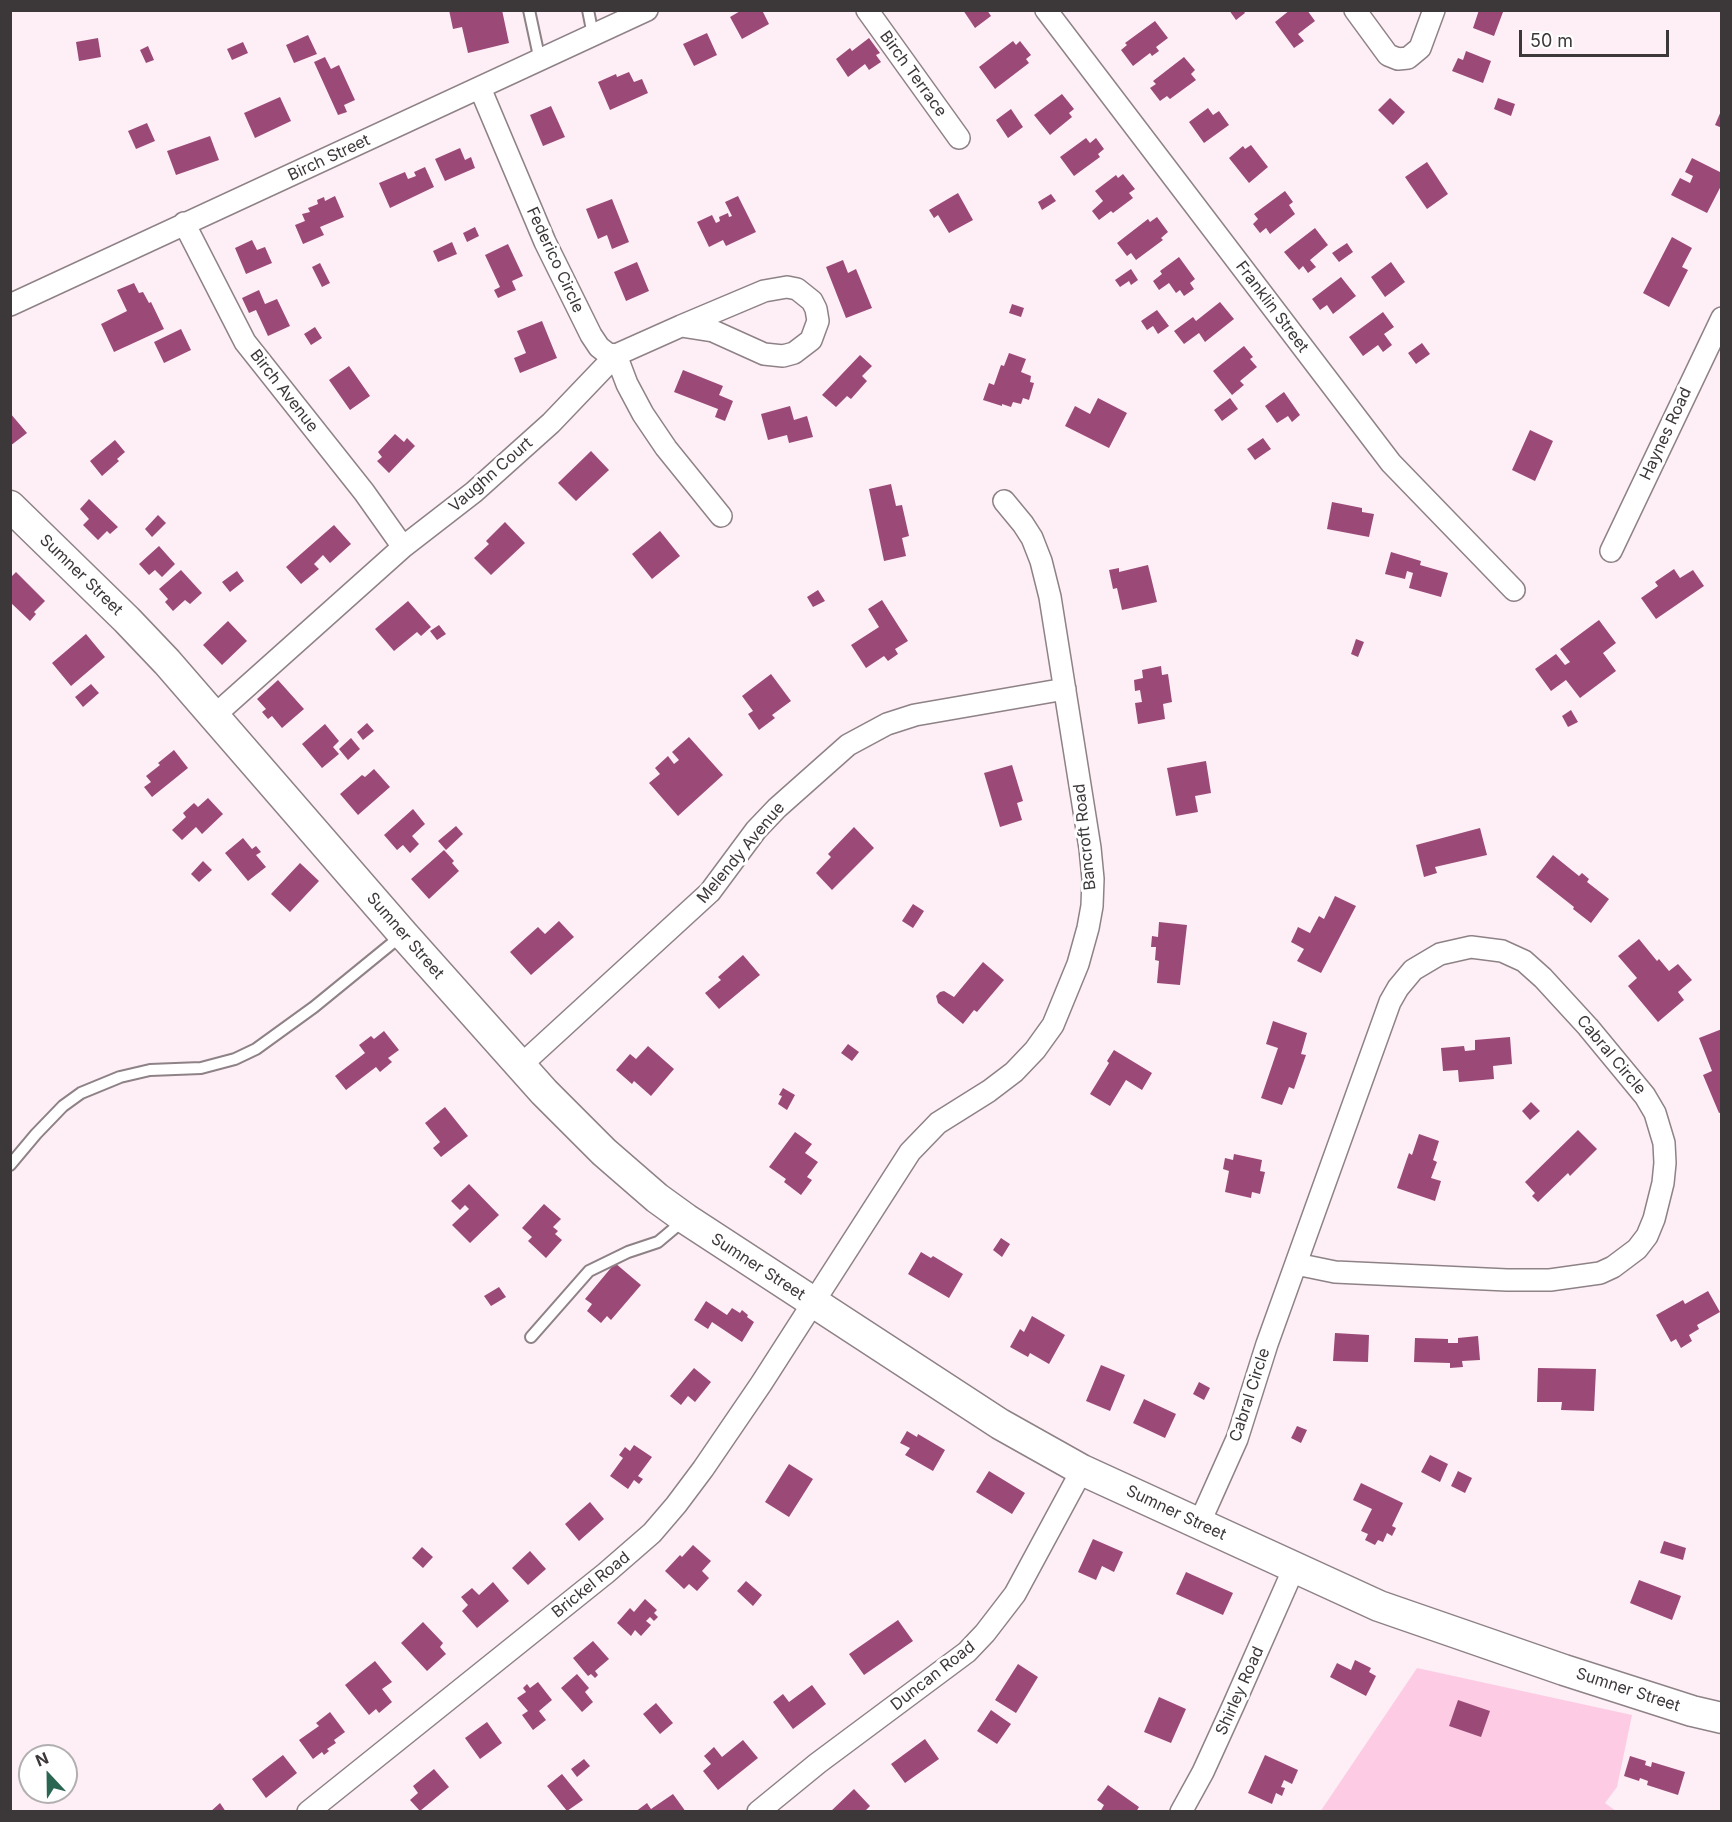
<!DOCTYPE html>
<html>
<head>
<meta charset="utf-8">
<style>
  body { margin:0 }
  #map { position:relative; width:1732px; height:1822px; overflow:hidden; background:#fdeff5; font-family:Inter,sans-serif }
  canvas { display:block }
  .frame { position:absolute; inset:0; border:12px solid #3c3739; pointer-events:none }
  .north { position:absolute; left:18px; top:1744px; width:60px; height:60px; box-sizing:border-box; background:#fff; border:2px solid #b1afb0; border-radius:50%; rotate:338deg; font-size:16px; font-weight:700; line-height:24px; text-align:center; color:#3c3739 }
  .north::after { content:''; display:block; margin:auto; width:21px; height:27px; background:#2a6651; clip-path:polygon(50% 0,100% 100%,50% 72%,0 100%) }
  .scale { position:absolute; left:1519px; top:30px; width:150px; height:27px; box-sizing:border-box; border:3px solid #3c3739; border-top:0; padding-left:8px; font-size:18px; line-height:21px; white-space:nowrap; color:#3c3739; -webkit-text-stroke:4px #fff; paint-order:stroke }
</style>
</head>
<body>
<div id="map">
<canvas width="1732" height="1822"></canvas>
<div class="frame"></div>
<div class="north">N</div>
<div class="scale">50 m</div>
</div>
<script>
const g = document.querySelector('canvas').getContext('2d');
g.lineJoin = 'round';
function fillPath(path, color) { g.fillStyle = color; g.fill(path, 'evenodd'); }
const shape = rows => new Path2D(rows.map(r => 'M' + r).join(''));
function stroke(path, color, width, dash) { g.strokeStyle = color; g.lineWidth = width; g.lineCap = dash ? 'butt' : 'round'; g.setLineDash(dash || []); g.stroke(path); }
function drawText(font, color, halo, rows, align = 'center') {
  g.font = font + ' Inter,sans-serif'; g.lineWidth = 6; g.setLineDash([]); g.textBaseline = 'middle'; g.strokeStyle = halo; g.fillStyle = color; for (const [text, x, y, turn = 0] of rows) {
    g.save(); g.translate(x, y); g.rotate((+turn || 0) * Math.PI / 180); g.textAlign = isNaN(turn) ? turn : align; if (halo) g.strokeText(text, 0, 0); g.fillText(text, 0, 0); g.restore();
  }
}
fillPath(shape([
  [1417,1668,1632,1715,1617,1787,1605,1803,1616,1811,1320,1812]
]), '#fdcce4');
fillPath(shape([
  [449,10,502,10,509,43,468,53,462,27,453,29],
  [742,10,762,10,769,24,742,39,730,17],
  [963,10,987,10,991,16,975,28],
  [1229,10,1243,10,1245,13,1236,20],
  [1290,10,1307,10,1315,21,1298,34,1304,41,1294,48,1275,22],
  [1479,10,1503,12,1494,36,1473,28],
  [1155,21,1168,38,1156,47,1159,51,1152,56,1150,53,1133,66,1121,50,1127,45,1125,43],
  [707,33,717,55,694,66,683,44],
  [308,35,317,54,294,63,286,45],
  [98,38,101,57,79,61,76,42],
  [869,38,880,53,876,55,881,62,869,70,865,64,848,77,836,59,850,48,852,51],
  [1013,41,1016,45,1020,41,1031,55,1026,59,1029,63,995,89,979,67],
  [243,42,248,53,232,60,227,49],
  [148,46,154,60,146,63,140,50],
  [1466,51,1491,61,1483,83,1452,71,1458,58,1463,60],
  [325,57,331,69,339,65,355,100,344,105,347,112,338,115,314,62],
  [1184,57,1195,70,1191,74,1196,80,1170,99,1167,96,1160,101,1150,88,1156,84,1153,81],
  [629,72,634,82,642,79,648,93,610,110,598,82,616,74,617,77],
  [1062,94,1074,109,1069,113,1072,117,1050,135,1034,115],
  [280,97,291,121,255,138,244,113],
  [1390,98,1405,112,1393,125,1378,110],
  [1498,98,1515,104,1511,116,1494,109],
  [551,106,565,137,543,146,530,115],
  [1208,108,1213,115,1219,111,1229,125,1204,143,1189,122],
  [1011,109,1023,127,1008,138,996,120],
  [1721,111,1722,111,1722,128,1715,125],
  [147,123,155,141,136,149,128,131],
  [210,136,219,160,176,175,167,151],
  [1086,138,1090,143,1096,138,1104,149,1098,154,1100,157,1074,176,1060,157],
  [1251,145,1268,167,1249,183,1229,158,1243,146,1245,149],
  [460,148,465,160,471,157,475,168,445,181,435,159],
  [1692,158,1722,173,1722,184,1707,213,1671,195,1680,178,1690,183,1693,176,1685,172],
  [1427,162,1448,194,1427,209,1405,177],
  [425,167,434,187,390,208,379,183,405,172,408,179,416,176,414,172],
  [1123,174,1135,189,1129,193,1133,198,1113,213,1111,211,1099,220,1092,211,1103,201,1095,191,1116,175,1118,178],
  [1285,191,1293,202,1289,205,1295,214,1270,234,1266,228,1260,233,1253,224,1258,219,1254,214],
  [958,193,973,220,949,233,938,215,934,218,929,210],
  [1051,194,1056,201,1042,210,1038,202],
  [335,196,344,217,320,227,324,235,303,244,295,225,305,221,302,214,310,212,308,208,318,204,317,200,324,197,325,201],
  [738,196,756,232,726,246,723,240,709,247,697,222,712,215,716,223,720,221,719,217,728,213,729,217,732,216,725,202],
  [612,199,629,242,612,249,607,235,598,239,586,209],
  [1157,217,1168,232,1161,238,1163,240,1136,260,1131,253,1127,256,1117,243,1148,219,1150,222],
  [475,227,479,236,467,242,463,233],
  [1315,228,1328,245,1310,260,1316,267,1308,273,1303,266,1299,270,1284,252],
  [1672,237,1692,248,1682,267,1688,270,1669,307,1643,293],
  [252,240,257,250,265,247,272,263,246,274,235,248],
  [452,242,457,254,438,262,433,251],
  [1347,243,1353,252,1339,262,1332,253],
  [508,244,523,276,512,281,516,290,498,298,494,290,500,287,485,255],
  [1179,257,1195,279,1190,283,1194,289,1184,296,1180,290,1176,293,1169,283,1159,290,1153,281,1162,274,1160,271],
  [843,260,848,273,856,269,872,308,846,318,826,267],
  [637,262,649,291,626,301,614,272],
  [1391,262,1405,282,1385,297,1371,277],
  [320,263,330,283,322,287,312,267],
  [1131,269,1138,280,1131,285,1129,281,1120,287,1115,280],
  [1341,277,1356,296,1333,314,1327,305,1320,310,1312,299],
  [134,283,139,293,143,292,149,303,151,302,164,329,114,352,101,324,127,311,117,290],
  [259,290,265,304,277,299,290,326,268,336,256,310,249,313,242,298],
  [1220,302,1234,319,1205,342,1199,333,1184,344,1174,331,1193,317,1196,321],
  [1012,304,1024,308,1021,317,1009,313],
  [1157,310,1169,326,1158,334,1153,326,1147,330,1141,321],
  [1383,312,1394,327,1384,334,1392,345,1383,352,1378,345,1363,356,1349,337],
  [542,321,557,358,520,373,514,358,526,353,517,331],
  [315,327,322,338,311,345,304,334],
  [181,329,191,350,164,363,154,342],
  [1422,343,1430,354,1416,364,1408,353],
  [1244,346,1253,357,1250,359,1257,367,1240,381,1244,385,1232,395,1213,371],
  [1009,353,1026,359,1021,372,1031,376,1030,382,1034,383,1029,400,1023,398,1021,404,1013,402,1011,407,1002,404,1002,406,983,400,989,383,994,385,1001,365,1004,366],
  [860,355,872,366,862,376,867,381,851,399,847,396,836,407,822,395],
  [349,366,370,396,350,410,329,380],
  [683,370,723,386,719,395,733,401,725,421,715,417,718,409,674,392],
  [1284,392,1300,415,1292,422,1288,416,1277,423,1265,406],
  [1098,398,1127,413,1109,448,1065,426,1075,406,1090,414],
  [1230,398,1238,409,1222,421,1214,410],
  [790,406,794,420,807,416,813,437,789,443,787,435,768,440,761,414],
  [10,413,27,433,10,446],
  [1530,430,1553,441,1535,481,1512,470],
  [395,434,404,442,407,438,415,446,389,473,377,461,382,457,378,452],
  [1263,438,1271,449,1255,460,1247,449],
  [115,440,125,452,117,459,119,461,102,476,90,461],
  [591,451,609,470,576,501,558,483],
  [891,484,896,506,902,505,909,536,902,538,906,556,884,561,869,489],
  [89,499,118,527,110,534,107,531,98,540,83,525,89,519,80,509],
  [1332,502,1362,508,1362,512,1374,514,1369,537,1327,529],
  [158,515,166,523,152,537,145,529],
  [505,522,525,543,491,575,474,558,489,544,486,541],
  [334,525,351,544,330,563,323,555,314,564,319,569,301,584,286,567],
  [660,531,680,556,652,579,632,554],
  [159,546,175,564,162,577,155,570,149,575,139,564],
  [1391,552,1421,561,1420,565,1448,573,1441,597,1409,588,1413,573,1407,571,1405,579,1385,574],
  [1148,565,1157,602,1122,610,1117,588,1113,589,1109,570,1119,568,1119,572],
  [1674,569,1680,578,1693,570,1704,586,1656,619,1641,598,1658,586,1655,582],
  [181,570,202,593,190,604,185,600,173,611,165,602,168,599,159,589],
  [237,571,244,581,230,592,222,582],
  [16,572,45,601,34,612,36,614,30,621,10,602,10,578],
  [818,590,825,601,813,607,807,597],
  [882,600,908,641,895,649,898,654,888,661,884,656,866,668,851,645,879,627,868,609],
  [408,601,431,627,421,636,417,632,394,651,375,629],
  [1599,620,1616,643,1603,653,1616,671,1580,698,1566,680,1551,691,1535,669,1556,654,1565,665,1570,662,1560,649],
  [228,621,247,641,222,665,203,645],
  [439,625,446,634,437,640,430,631],
  [86,634,105,657,71,686,52,663],
  [1356,639,1364,642,1358,657,1351,654],
  [1161,666,1162,675,1168,674,1172,702,1163,704,1165,719,1138,724,1135,703,1142,702,1140,690,1135,691,1134,680,1143,678,1142,670],
  [771,674,791,701,772,715,775,718,759,730,748,714,753,711,742,696],
  [278,680,304,709,282,728,272,716,268,719,262,712,266,709,257,699],
  [91,684,99,693,83,707,75,697],
  [1571,710,1578,722,1568,727,1562,716],
  [367,723,374,731,363,740,357,732],
  [325,724,339,741,333,747,339,754,322,768,302,744],
  [689,737,723,775,678,816,649,783,660,774,655,768,668,756,674,764,679,760,672,752],
  [351,738,360,749,348,760,339,749],
  [174,750,188,768,152,797,144,787,151,782,146,776,160,765,158,763],
  [1206,761,1211,793,1195,796,1198,812,1176,816,1167,768],
  [1012,765,1023,801,1017,803,1022,820,1000,827,984,773],
  [374,769,390,787,358,815,340,794,362,775,365,777],
  [208,798,223,814,202,834,196,827,182,840,172,830,186,817,183,813,194,803,198,807],
  [413,809,425,824,412,836,419,844,410,853,403,845,397,850,384,835],
  [456,826,463,834,446,850,438,841],
  [854,827,874,848,832,890,816,873,831,857,828,854],
  [1480,828,1487,855,1435,867,1437,873,1424,877,1416,845],
  [243,838,252,849,256,846,261,852,256,855,266,867,248,881,225,853],
  [444,850,454,861,452,863,459,871,429,899,411,879],
  [1553,855,1579,876,1582,873,1589,879,1587,882,1609,899,1591,923,1573,909,1574,907,1536,877],
  [203,861,212,870,199,882,191,874],
  [300,863,319,881,290,912,271,894],
  [1335,896,1356,906,1321,973,1297,961,1304,949,1291,942,1298,927,1310,933,1319,916,1324,919],
  [913,904,924,911,913,928,902,921],
  [559,921,574,937,531,975,510,952,538,927,545,934],
  [1159,922,1187,925,1180,985,1157,983,1159,961,1155,960,1156,947,1151,947,1152,936,1158,937],
  [1639,939,1657,961,1659,959,1669,971,1678,964,1692,980,1678,992,1684,1000,1658,1022,1628,986,1637,978,1618,956],
  [743,955,760,975,719,1009,705,993,721,980,718,977],
  [983,962,1004,980,977,1012,974,1010,963,1024,938,1003,936,996,940,992,944,991,954,997],
  [1273,1021,1307,1033,1301,1054,1306,1055,1294,1089,1289,1087,1282,1105,1261,1098,1278,1048,1266,1044],
  [1722,1029,1722,1112,1719,1113,1703,1075,1712,1071,1699,1038],
  [384,1031,399,1050,388,1058,392,1062,380,1072,376,1067,346,1090,335,1076,365,1053,359,1045,371,1036,374,1039],
  [1510,1037,1512,1064,1493,1066,1494,1079,1459,1082,1458,1070,1443,1071,1441,1048,1464,1046,1465,1051,1475,1050,1475,1040],
  [848,1044,859,1052,852,1061,841,1053],
  [648,1046,674,1069,651,1096,634,1081,632,1084,616,1070,630,1054,636,1059],
  [1114,1050,1152,1073,1142,1090,1126,1080,1110,1106,1090,1094,1109,1063,1107,1061],
  [783,1088,795,1095,787,1110,778,1104,782,1096,779,1095],
  [1531,1102,1540,1111,1530,1120,1522,1111],
  [445,1107,468,1136,441,1157,433,1148,440,1142,425,1123],
  [1578,1130,1597,1149,1570,1176,1568,1173,1538,1202,1532,1196,1535,1193,1525,1182],
  [795,1132,812,1144,805,1153,818,1162,807,1177,812,1180,801,1195,784,1182,786,1179,769,1167],
  [1419,1134,1439,1141,1433,1160,1437,1162,1431,1178,1441,1181,1435,1201,1397,1188,1409,1153,1412,1155],
  [1234,1154,1262,1160,1260,1171,1265,1172,1260,1194,1252,1192,1251,1198,1225,1192,1229,1171,1223,1169,1225,1158,1233,1160],
  [469,1184,499,1215,470,1243,452,1225,469,1209,465,1205,460,1210,451,1201],
  [544,1204,561,1219,553,1227,558,1231,555,1234,562,1240,546,1258,528,1241,532,1237,522,1228],
  [1001,1238,1010,1244,1002,1257,993,1250],
  [921,1252,931,1258,933,1256,963,1274,949,1298,908,1274],
  [615,1263,641,1285,611,1320,607,1316,601,1323,587,1311,592,1304,585,1299],
  [499,1287,506,1297,491,1306,484,1296],
  [1708,1291,1720,1312,1697,1325,1699,1329,1689,1335,1692,1341,1681,1348,1676,1339,1671,1342,1656,1315,1683,1300,1685,1304],
  [706,1301,727,1315,732,1308,740,1313,742,1310,748,1315,747,1317,754,1322,742,1342,712,1322,708,1329,694,1320],
  [1032,1316,1065,1335,1049,1364,1030,1353,1028,1357,1010,1347,1020,1329,1024,1332],
  [1335,1333,1369,1335,1368,1362,1333,1361],
  [1478,1336,1480,1360,1462,1361,1463,1367,1450,1368,1450,1363,1414,1362,1415,1338,1448,1339,1448,1343,1458,1343,1458,1338],
  [1101,1365,1125,1375,1110,1411,1086,1401],
  [694,1368,711,1382,695,1402,688,1396,681,1405,670,1396],
  [1538,1368,1596,1369,1594,1411,1561,1410,1562,1402,1537,1402],
  [1199,1382,1210,1388,1204,1400,1193,1394],
  [1144,1399,1176,1414,1165,1438,1133,1423],
  [1297,1426,1307,1430,1301,1443,1291,1438],
  [907,1431,917,1437,918,1434,945,1450,933,1471,905,1455,910,1448,900,1443],
  [634,1445,652,1457,638,1476,643,1479,639,1484,634,1480,628,1489,610,1476,623,1458,619,1455,625,1447,630,1451],
  [1430,1455,1448,1464,1440,1482,1421,1472],
  [789,1464,813,1479,789,1517,765,1502],
  [989,1471,1025,1493,1012,1514,976,1492],
  [1458,1471,1472,1478,1465,1493,1451,1486],
  [1361,1483,1403,1503,1392,1526,1396,1528,1392,1536,1387,1533,1383,1542,1378,1540,1375,1545,1365,1540,1368,1534,1361,1531,1372,1509,1353,1500],
  [590,1502,604,1519,579,1541,565,1524],
  [1093,1539,1123,1552,1114,1572,1102,1566,1096,1580,1078,1572],
  [1664,1541,1686,1548,1683,1560,1660,1553],
  [693,1545,711,1561,702,1571,709,1578,697,1591,689,1584,684,1589,665,1571,680,1555,682,1557],
  [422,1547,433,1557,423,1568,412,1558],
  [530,1551,546,1569,528,1585,512,1568],
  [1186,1572,1233,1593,1223,1615,1176,1594],
  [1639,1580,1681,1596,1672,1620,1630,1603],
  [746,1581,762,1595,753,1606,737,1591],
  [493,1582,509,1601,477,1628,462,1611,468,1605,461,1597,472,1588,479,1595],
  [645,1599,657,1610,654,1613,658,1617,654,1621,650,1617,646,1621,651,1625,641,1636,635,1630,631,1636,617,1623,630,1608,634,1612],
  [898,1620,913,1641,864,1675,849,1654],
  [423,1622,443,1643,440,1647,446,1654,427,1671,401,1643],
  [593,1641,609,1659,595,1671,598,1675,595,1678,591,1674,588,1676,573,1658],
  [1355,1660,1371,1668,1369,1672,1376,1676,1366,1696,1330,1677,1337,1663,1351,1670],
  [375,1661,392,1682,382,1689,392,1702,379,1713,376,1709,369,1715,345,1685],
  [1018,1664,1038,1677,1016,1713,995,1700],
  [577,1674,589,1688,585,1692,593,1702,582,1712,561,1688],
  [538,1682,552,1700,539,1711,546,1720,533,1730,522,1715,528,1711,517,1698,526,1692,523,1688,527,1684,530,1688],
  [812,1685,826,1704,793,1729,773,1702,783,1694,789,1702],
  [1159,1697,1186,1709,1171,1743,1144,1732],
  [1458,1700,1490,1711,1481,1737,1449,1726],
  [656,1703,673,1723,660,1734,643,1714],
  [991,1710,1011,1724,997,1744,977,1731],
  [330,1712,345,1732,334,1740,336,1743,327,1749,329,1751,324,1755,322,1752,313,1759,299,1740,319,1726,316,1723],
  [487,1722,502,1743,480,1759,465,1738],
  [925,1739,939,1759,905,1783,891,1764],
  [743,1740,758,1758,718,1790,703,1771,711,1764,704,1756,714,1747,722,1757],
  [283,1755,297,1773,266,1798,252,1779],
  [1265,1755,1298,1770,1292,1784,1284,1780,1281,1787,1285,1788,1282,1796,1276,1793,1272,1804,1248,1793],
  [1630,1756,1646,1761,1645,1765,1651,1767,1652,1762,1685,1772,1678,1795,1647,1785,1648,1781,1640,1778,1639,1781,1624,1776],
  [584,1759,590,1766,577,1777,571,1769],
  [434,1769,449,1787,420,1811,410,1800,418,1793,413,1786],
  [562,1774,583,1800,567,1811,547,1786],
  [1108,1785,1139,1807,1136,1812,1100,1812,1104,1805,1097,1800],
  [854,1789,870,1806,864,1812,830,1812],
  [673,1794,686,1812,635,1812,647,1803,651,1809],
  [220,1803,226,1812,210,1812]
]), '#9b4a77');
const lane = shape([
  [529,10,540,61],
  [588,10,593,35],
  [10,1165,36,1134,63,1106,81,1093,120,1077,150,1070,201,1068,235,1059,256,1049,314,1007,401,936],
  [531,1337,589,1271,628,1252,658,1242,683,1221]
]);
const street = shape([
  [867,10,959,138],
  [1046,10,1391,463,1514,590],
  [1355,10,1388,55,1398,59,1408,58,1420,48,1434,10],
  [480,88,545,242,591,335,599,347,608,354,616,355,681,326,713,331,764,354,783,356,794,353,811,340,818,321,816,309,812,301,797,289,787,287,764,291,681,326],
  [184,223,245,342,364,492,403,547],
  [10,305,647,10],
  [1611,551,1722,318],
  [215,715,403,547,474,492,551,423,616,355,627,384,643,414,666,448,721,516],
  [520,1066,710,892,756,830,777,808,848,745,887,724,915,715,1065,689],
  [1199,1524,1237,1439,1267,1344,1390,1002,1398,988,1413,970,1440,954,1471,947,1502,951,1524,961,1543,978,1588,1027,1645,1096,1655,1113,1664,1143,1665,1163,1663,1183,1654,1219,1647,1236,1637,1249,1613,1267,1600,1273,1550,1280,1507,1280,1335,1272,1296,1264],
  [308,1812,606,1573,652,1533,676,1505,703,1469,761,1384,910,1152,938,1123,989,1091,1014,1072,1035,1050,1053,1025,1078,964,1088,928,1092,906,1093,879,1090,848,1050,597,1041,561,1032,538,1023,524,1004,501],
  [758,1812,818,1763,967,1652,985,1633,1015,1594,1082,1470],
  [1181,1812,1203,1772,1234,1704,1294,1568]
]);
const secondary = shape([
  [10,506,127,620,167,662,403,934,544,1092,604,1152,657,1198,686,1219,1000,1424,1082,1470,1379,1606,1564,1670,1692,1711,1722,1718]
]);
stroke(lane, '#8e8287', 14);
stroke(street, '#8e8287', 24);
stroke(secondary, '#8e8287', 33);
stroke(lane, '#fff', 10);
stroke(street, '#fff', 21);
stroke(secondary, '#fff', 30);
drawText('16px', '#3c3739', '#fff', [
  ["Birch Terrace",913,74,54],
  ["Birch Street",329,158,-25],
  ["Federico Circle",555,260,65],
  ["Franklin Street",1272,307,53],
  ["Birch Avenue",284,391,52],
  ["Haynes Road",1666,434,-65],
  ["Vaughn Court",491,475,-41],
  ["Sumner Street",81,575,44],
  ["Bancroft Road",1085,837,-96],
  ["Melendy Avenue",741,853,-50],
  ["Sumner Street",405,936,49],
  ["Cabral Circle",1611,1055,50],
  ["Sumner Street",758,1267,33],
  ["Cabral Circle",1250,1395,-72],
  ["Sumner Street",1176,1513,25],
  ["Brickel Road",591,1585,-39],
  ["Duncan Road",933,1676,-38],
  ["Sumner Street",1628,1690,18],
  ["Shirley Road",1240,1691,-66]
]);
</script>
</body>
</html>
